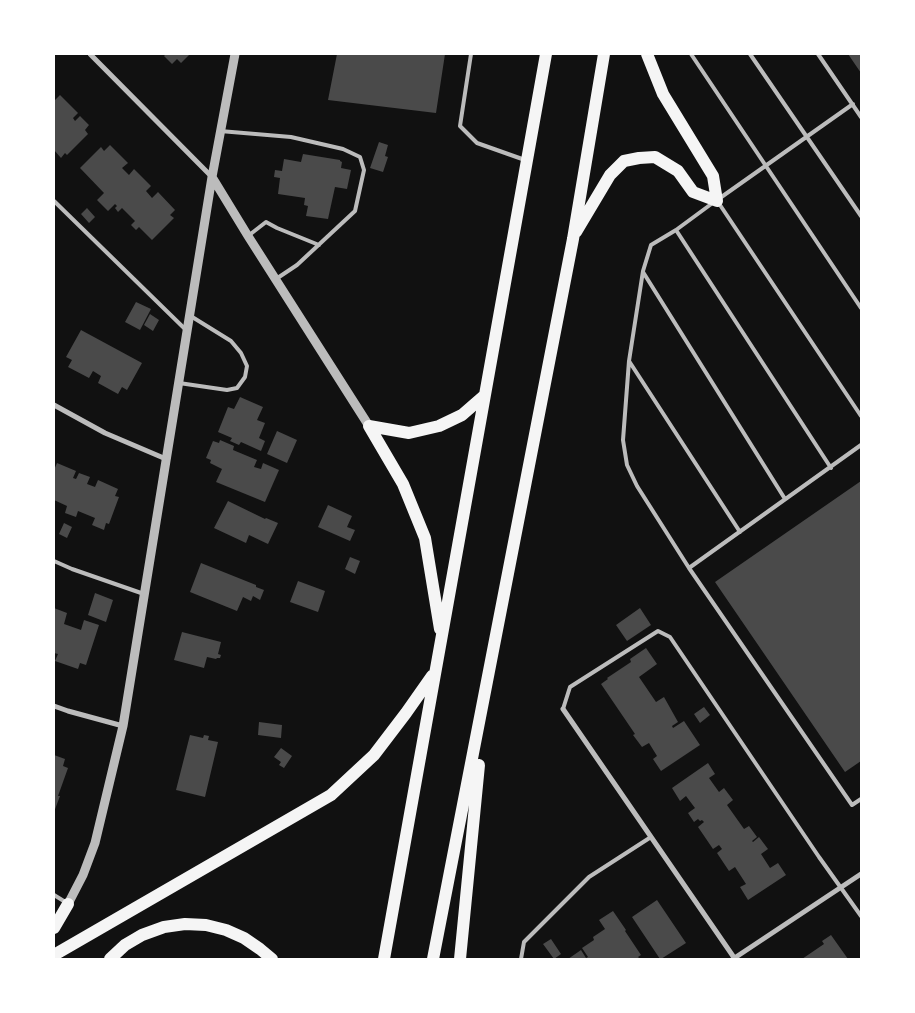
<!DOCTYPE html>
<html>
<head>
<meta charset="utf-8">
<style>
  body { margin:0 }
  #map { position:relative; width:915px; height:1013px; overflow:hidden; background:#111; font-family:"Work Sans",sans-serif }
  canvas { display:block }
  .frame { position:absolute; inset:0; border:55px solid #fff; pointer-events:none }
</style>
</head>
<body>
<div id="map">
<canvas width="915" height="1013"></canvas>
<div class="frame"></div>
</div>
<script>
const g = document.querySelector('canvas').getContext('2d');
g.lineJoin = 'round';
function fillPath(path, color) { g.fillStyle = color; g.fill(path, 'evenodd'); }
const shape = rows => new Path2D(rows.map(r => 'M' + r).join(''));
function stroke(path, color, width, dash) { g.strokeStyle = color; g.lineWidth = width; g.lineCap = dash ? 'butt' : 'round'; g.setLineDash(dash || []); g.stroke(path); }
fillPath(shape([
  [166,54,190,54,181,63,177,59,172,64,164,56],
  [337,54,445,54,436,113,328,100],
  [848,54,861,54,861,73],
  [60,95,78,113,73,118,75,121,80,116,89,125,85,130,88,134,67,155,65,153,61,158,54,150,54,144,55,143,54,142,54,99,55,100],
  [379,142,388,145,385,156,388,157,383,172,370,168],
  [110,145,128,163,122,168,129,175,134,169,151,186,146,191,152,198,158,192,175,210,170,215,174,218,152,240,139,227,136,230,131,225,135,221,122,208,118,212,115,208,117,206,115,204,108,211,97,200,104,193,80,168,101,147,104,151],
  [303,154,340,160,340,161,342,162,341,168,351,170,347,189,335,187,328,219,306,216,308,206,304,205,305,198,278,194,280,178,274,177,275,170,282,171,284,159,301,162],
  [87,208,95,217,89,223,81,214],
  [136,302,151,309,140,330,125,322],
  [150,314,159,320,153,331,144,325],
  [81,330,142,363,127,390,122,387,118,394,98,383,101,376,93,371,89,378,68,367,72,360,66,357],
  [240,397,263,407,257,420,265,423,259,438,265,441,261,451,241,442,239,445,230,441,232,438,218,432,228,407,234,409],
  [277,431,297,440,287,463,267,454],
  [220,440,234,446,233,450,257,460,254,467,261,469,263,463,279,470,265,502,216,482,222,469,210,463,211,460,206,458,213,441,219,443],
  [57,463,76,471,73,478,76,479,79,473,90,477,87,484,95,487,98,480,118,489,115,496,119,497,109,524,106,523,104,530,92,525,95,518,78,511,76,517,65,513,67,506,54,500,54,470],
  [861,481,861,761,845,772,715,582],
  [228,501,265,519,266,518,278,523,268,544,249,535,246,543,214,528],
  [328,505,352,516,347,527,355,530,350,541,318,527],
  [64,523,72,527,67,538,59,534],
  [350,557,360,561,355,574,345,569],
  [201,563,256,585,256,587,264,590,260,600,253,596,251,601,243,597,237,611,190,592],
  [298,581,325,591,318,612,290,602],
  [95,593,113,600,106,622,88,615],
  [54,608,67,613,64,624,81,630,84,620,99,625,86,665,80,663,78,669,55,661,58,654,54,653],
  [640,608,651,625,627,641,616,625],
  [182,632,221,642,218,654,221,655,220,658,217,658,216,659,207,657,204,668,174,660],
  [646,648,657,664,639,677,656,702,664,697,678,722,672,726,673,728,684,721,700,745,661,771,653,759,657,756,649,743,642,747,633,735,635,734,601,684,608,679,607,678,631,662,630,659],
  [704,707,710,715,700,723,694,714],
  [259,722,282,725,281,738,258,735],
  [190,735,203,738,204,735,209,736,208,740,218,742,205,797,176,790],
  [281,748,292,756,284,768,279,765,281,762,274,757],
  [54,755,65,759,63,766,68,768,58,796,60,796,54,812],
  [708,763,715,774,709,778,719,792,724,788,733,800,727,805,744,829,749,826,757,837,752,841,753,842,759,837,768,849,761,854,770,868,778,863,786,875,748,900,740,887,746,884,735,867,729,871,717,853,722,849,719,845,713,849,698,827,704,822,702,820,700,821,698,819,694,822,688,813,695,808,686,796,680,801,672,788],
  [657,900,686,943,661,959,660,959,632,917],
  [613,911,626,930,625,931,641,955,638,957,640,959,568,959,581,950,586,958,588,957,582,948,594,940,593,937,605,929,599,920],
  [831,935,848,959,802,959,824,944,822,941],
  [551,939,561,954,554,959,543,944]
]), '#4a4a4a');
stroke(shape([
  [471,54,460,126,477,143,525,160],
  [691,54,861,308],
  [750,54,861,216],
  [818,54,861,117],
  [220,131,291,137,343,149,360,157,364,170,355,211,297,265,276,279],
  [720,198,853,104],
  [54,201,185,329],
  [714,202,676,230,651,245,643,271,629,361,623,440,627,465,637,486,689,568,852,805,861,799],
  [718,202,861,416],
  [676,230,831,468],
  [248,236,266,222,277,228,319,245],
  [643,272,785,499],
  [629,361,740,532],
  [179,383,227,390,237,388,245,377,247,366,241,353,231,341,189,315],
  [54,561,72,569,144,594],
  [689,568,861,445],
  [563,709,570,687,658,631,670,637,819,857,861,916],
  [54,895,67,903],
  [521,959,524,942,589,877,651,837]
]), '#bcbcbc', 4);
stroke(shape([
  [90,54,212,177],
  [54,405,105,433,166,459],
  [54,706,68,711,123,726],
  [563,709,735,959],
  [733,959,861,874]
]), '#bcbcbc', 5);
stroke(shape([
  [212,177,248,236,369,426],
  [68,904,83,875,95,843,123,726,212,177,235,54]
]), '#bcbcbc', 9);
stroke(shape([
  [576,232,610,175,624,161,639,158,655,157,678,171,693,192,717,201,713,176,663,94,647,54],
  [369,426,403,484,425,538,440,629],
  [369,426,409,433,439,426,462,415,485,395],
  [54,928,68,904],
  [54,955,331,795,374,755,406,713,432,676],
  [110,959,125,945,142,935,164,927,185,924,206,925,226,930,244,938,260,949,272,959],
  [384,959,546,54],
  [433,959,573,239,604,54],
  [460,959,479,765]
]), '#f5f5f5', 12);
</script>
</body>
</html>
